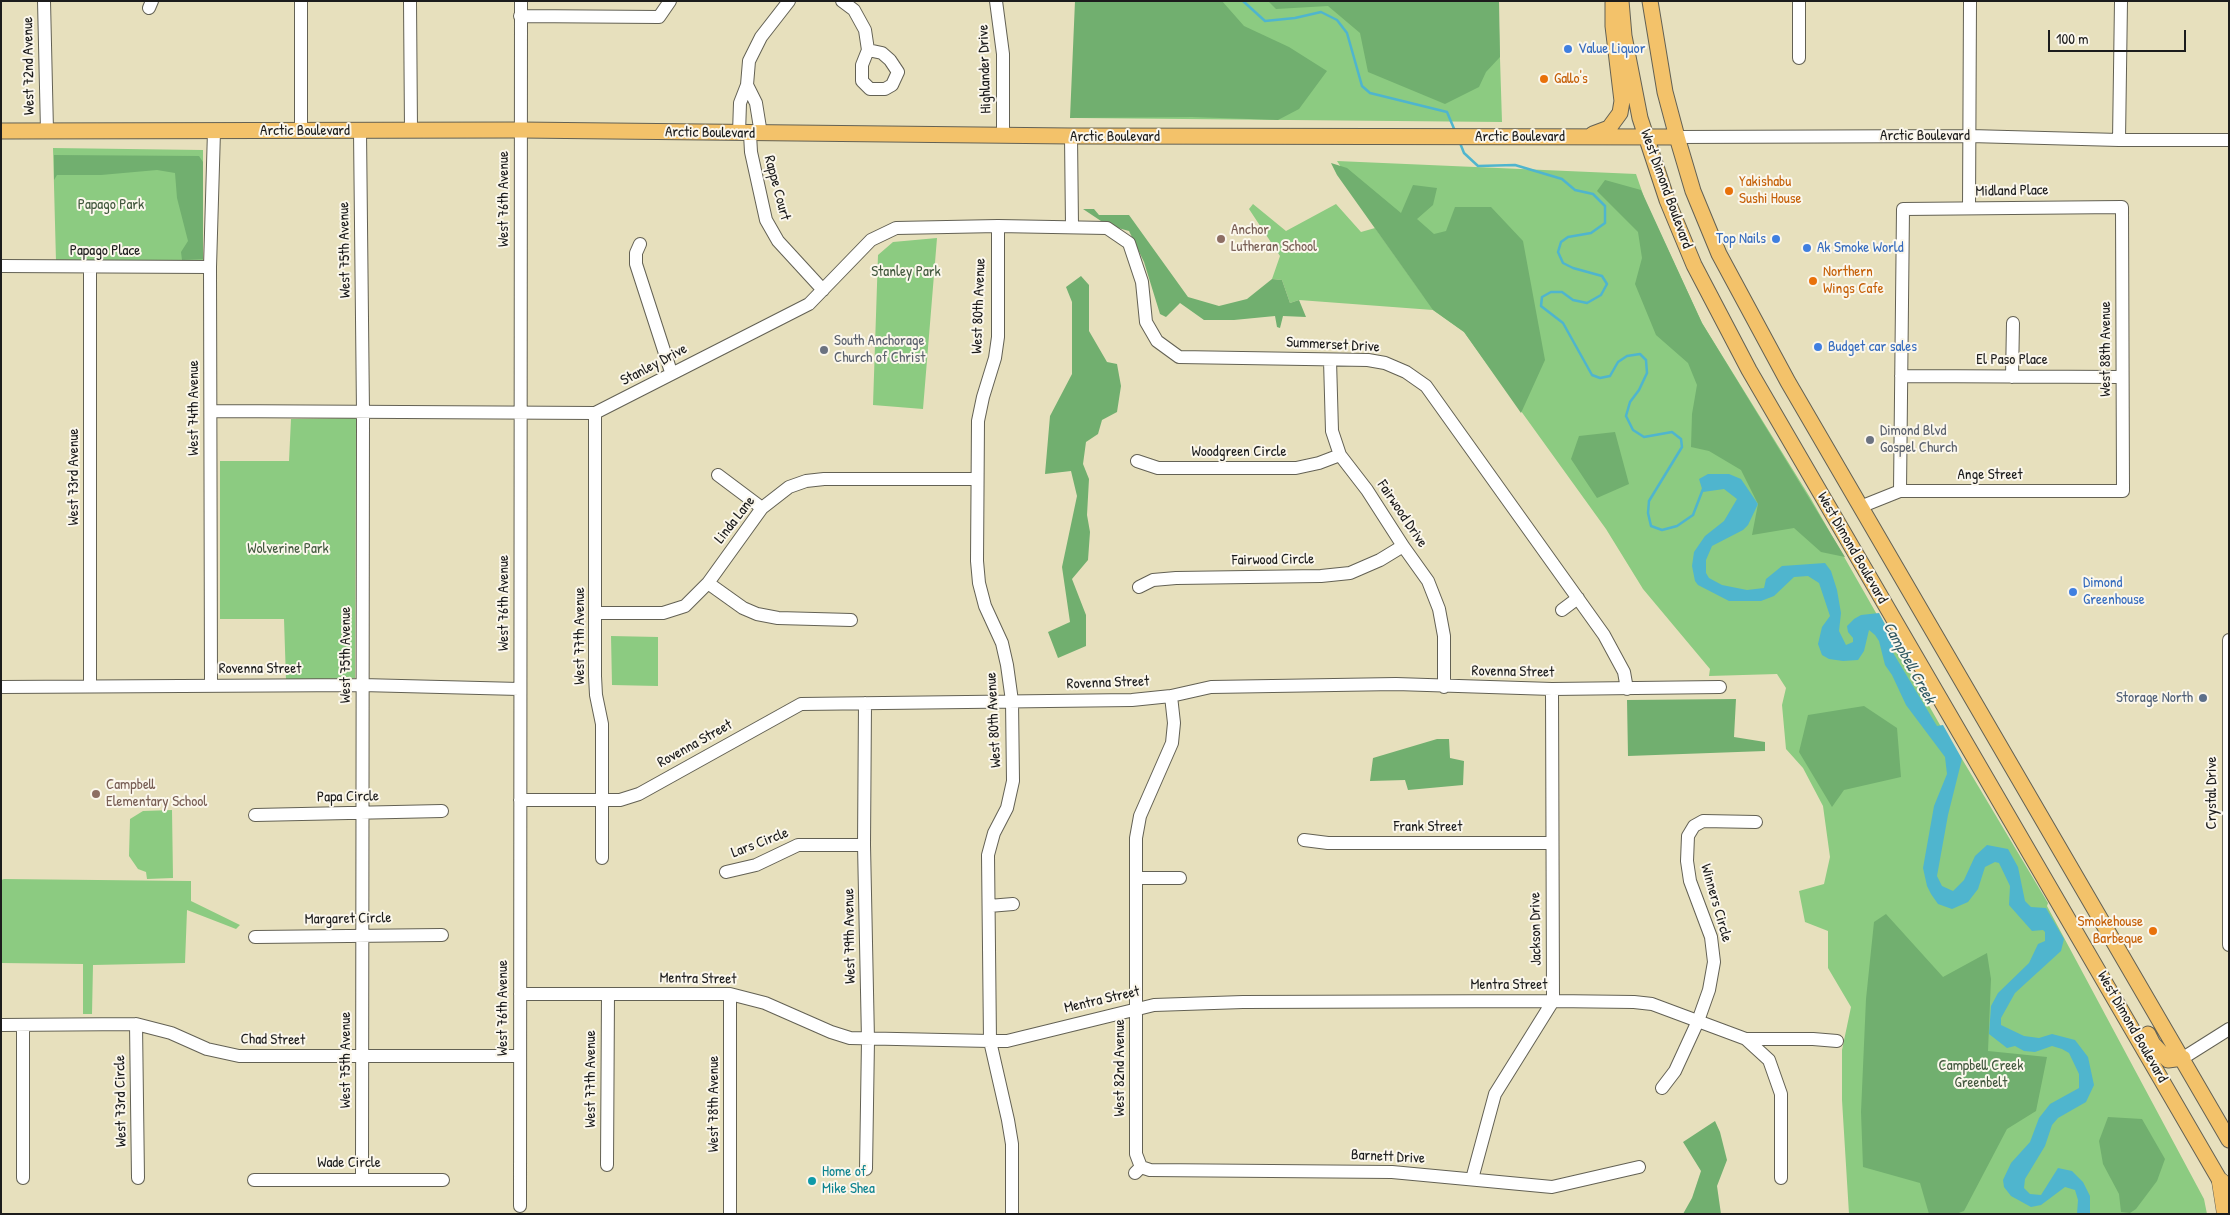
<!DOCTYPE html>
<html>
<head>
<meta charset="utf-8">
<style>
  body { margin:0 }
  #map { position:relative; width:2230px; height:1215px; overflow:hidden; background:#e7e0bd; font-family:"Patrick Hand",sans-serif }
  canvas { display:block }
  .frame { position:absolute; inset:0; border:2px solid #1c1c1c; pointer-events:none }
  .scale { position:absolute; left:2048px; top:30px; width:138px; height:22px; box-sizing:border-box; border:2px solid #1c1c1c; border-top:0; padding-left:6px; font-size:15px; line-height:18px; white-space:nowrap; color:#1c1c1c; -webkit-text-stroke:4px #fbf7ec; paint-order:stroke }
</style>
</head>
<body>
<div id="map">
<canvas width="2230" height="1215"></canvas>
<div class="frame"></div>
<div class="scale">100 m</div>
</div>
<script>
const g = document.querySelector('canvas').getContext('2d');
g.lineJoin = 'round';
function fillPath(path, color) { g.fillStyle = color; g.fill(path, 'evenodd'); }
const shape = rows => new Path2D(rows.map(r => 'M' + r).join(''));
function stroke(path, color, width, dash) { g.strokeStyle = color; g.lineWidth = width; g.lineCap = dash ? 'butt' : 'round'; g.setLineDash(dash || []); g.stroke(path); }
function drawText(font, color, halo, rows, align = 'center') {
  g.font = font + ' "Patrick Hand",sans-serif'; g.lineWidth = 4; g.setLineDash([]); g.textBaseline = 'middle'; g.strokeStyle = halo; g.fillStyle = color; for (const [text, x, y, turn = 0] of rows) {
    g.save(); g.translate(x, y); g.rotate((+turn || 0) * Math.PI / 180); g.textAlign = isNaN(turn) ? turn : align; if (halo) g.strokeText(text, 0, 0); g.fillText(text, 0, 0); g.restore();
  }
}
fillPath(shape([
  [1077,1,1454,1,1499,27,1502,122,1077,118],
  [53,148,203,150,203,261,56,261],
  [1337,161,1636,174,1645,200,1702,323,1811,499,1960,760,1962,759,2048,903,2047,906,2204,1199,2207,1214,1849,1214,1842,1100,1842,1050,1851,1007,1828,968,1828,931,1805,922,1799,891,1824,884,1830,857,1823,806,1803,768,1786,749,1782,705,1786,688,1777,674,1709,676,1710,669,1643,589,1606,529,1464,332,1433,310,1299,300,1290,303,1282,280,1272,279,1280,256,1249,209,1253,204,1286,231,1336,204,1361,232,1375,228,1425,298],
  [937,238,923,409,873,405,878,255,893,242],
  [356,418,355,678,286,680,284,619,220,619,220,461,289,461,291,419],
  [611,636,658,637,658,686,612,685],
  [172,810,173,878,147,879,146,872,138,869,129,856,130,819,143,811],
  [4,879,191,881,191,901,240,925,236,929,187,910,185,963,93,965,92,1014,83,1014,83,964,1,963,1,880]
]), '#8ccb81');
fillPath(shape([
  [1075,1,1222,1,1244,26,1289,47,1327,71,1299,109,1278,120,1192,117,1070,118],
  [1268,1,1499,1,1500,57,1486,72,1479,87,1445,104,1368,72,1360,33,1328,6,1276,9],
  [54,155,199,156,203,162,203,259,182,260,181,252,188,241,177,198,175,173,157,170,101,175,57,175,54,180],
  [1331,163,1347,168,1401,213,1413,185,1437,188,1433,205,1417,219,1434,234,1446,231,1455,207,1491,207,1523,241,1545,360,1521,413,1464,332,1433,310,1337,175],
  [1605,180,1641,190,1702,323,1845,557,1821,552,1794,528,1752,535,1758,504,1741,470,1709,451,1691,447,1692,414,1697,385,1688,363,1656,335,1635,284,1642,258,1638,232,1597,191],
  [1083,209,1094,209,1099,215,1129,215,1188,297,1219,306,1247,299,1272,279,1282,280,1290,303,1299,300,1306,317,1283,316,1280,328,1277,327,1275,316,1234,320,1204,320,1180,303,1166,317,1160,314,1144,262,1129,231,1107,225],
  [1081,276,1089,285,1089,331,1107,362,1117,364,1121,386,1117,412,1102,420,1098,434,1086,442,1083,464,1089,479,1087,515,1090,532,1088,560,1072,579,1086,615,1086,646,1058,658,1048,632,1070,622,1062,567,1077,496,1071,471,1045,474,1050,416,1072,374,1072,302,1066,287],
  [1615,432,1629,484,1597,498,1571,459,1579,436],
  [1736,699,1734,737,1765,742,1765,751,1628,756,1627,700],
  [1864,706,1897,728,1901,777,1844,790,1832,807,1799,752,1808,715],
  [1437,739,1449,739,1450,758,1464,761,1463,785,1408,790,1405,780,1370,781,1373,758],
  [1886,914,1943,977,1987,953,1991,979,1988,1051,2047,1057,2036,1111,2007,1129,1964,1211,1956,1214,1929,1214,1920,1183,1863,1167,1861,1112,1866,999,1874,922],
  [2108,1117,2142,1119,2165,1159,2157,1181,2136,1209,2130,1213,2121,1212,2119,1194,2103,1164,2099,1141],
  [1715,1121,1720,1132,1727,1160,1717,1186,1721,1214,1683,1214,1692,1198,1701,1171,1683,1142]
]), '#71af6f');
fillPath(shape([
  [1708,474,1729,474,1741,479,1758,504,1748,525,1743,530,1712,546,1706,560,1706,573,1709,578,1722,585,1747,590,1764,588,1766,579,1782,566,1825,563,1831,571,1837,590,1841,613,1839,631,1846,645,1853,642,1853,638,1848,632,1847,626,1854,619,1861,615,1879,613,1896,645,1892,651,1937,726,1943,725,1962,759,1948,815,1937,876,1942,886,1953,891,1964,880,1975,856,1987,845,2008,849,2018,867,2025,901,2031,907,2046,908,2064,939,2061,951,2015,993,2001,1018,2001,1025,2024,1036,2039,1038,2052,1034,2075,1040,2088,1057,2094,1085,2086,1102,2058,1118,2052,1125,2045,1146,2025,1179,2024,1188,2030,1194,2041,1195,2058,1168,2072,1171,2083,1182,2090,1196,2090,1214,2077,1214,2078,1200,2075,1190,2065,1187,2041,1205,2031,1207,2011,1196,2004,1187,2003,1180,2011,1163,2030,1142,2039,1118,2050,1104,2079,1088,2079,1074,2069,1053,2062,1049,2052,1046,2035,1052,2024,1051,2015,1046,2007,1048,1989,1034,1991,1006,1998,993,2029,963,2038,944,2045,941,2045,932,2043,930,2032,931,2009,905,2010,886,1999,863,1995,862,1985,867,1978,889,1968,902,1952,909,1938,904,1931,894,1927,886,1923,868,1934,806,1947,774,1945,757,1906,705,1892,675,1885,665,1879,641,1875,635,1869,630,1864,651,1858,660,1843,661,1829,659,1822,655,1818,644,1822,627,1830,616,1819,583,1808,576,1794,577,1774,596,1761,601,1729,601,1698,585,1695,581,1692,566,1694,552,1705,536,1724,521,1737,499,1724,489,1703,492,1699,479]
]), '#4fb5ce');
stroke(shape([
  [1243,1,1265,21,1295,18,1321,12,1337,20,1347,33,1362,86,1370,93,1447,112,1455,131],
  [1460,143,1464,153,1478,166,1515,165,1562,179,1575,190,1593,194,1605,206,1605,223,1591,233,1568,237,1561,242,1558,252,1563,263,1573,268,1602,276,1607,284,1601,295,1587,303,1573,300,1562,292,1551,292,1542,297,1541,306,1563,323,1592,375,1600,378,1610,376,1618,362,1627,356,1640,354,1646,360,1647,373,1639,390,1630,402,1626,416,1633,430,1644,437,1672,432,1681,439,1682,447,1649,501,1648,513,1651,526,1662,530,1677,526,1693,515,1703,489]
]), '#4fb5ce', 2.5);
const minor = shape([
  [44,1,47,131],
  [301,1,301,131],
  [410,1,411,130],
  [842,1,854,10,865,30,868,50,862,65,862,81,870,89,885,89,892,85,898,72,890,60,882,53,868,50],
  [996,1,1003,54,1003,135],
  [1799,1,1799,58],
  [149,8,152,1],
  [520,16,659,17,670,1],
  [747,85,756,103,761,134],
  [360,131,363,412,362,1179],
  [739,133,740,103,747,85,749,61,761,37,789,1],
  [750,134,751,152,766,220,778,241,823,290],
  [1071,136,1072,226],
  [1677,137,1970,136,2119,140,2229,140],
  [2119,140,2121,1],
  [1969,208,1970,1],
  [998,226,998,337,995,358,983,397,978,421,977,561,979,583,985,606,1002,643,1007,665,1012,701,1013,781,1007,808,994,833,988,855,990,1041,1008,1120,1012,1144,1012,1214],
  [640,244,636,253,636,264,671,372],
  [1,266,210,267],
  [90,267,90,686],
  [1330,360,1332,431,1340,455,1367,490,1403,546,1428,581,1439,609,1444,636,1444,687],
  [1901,376,2122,377],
  [2012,377,2013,323],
  [211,411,595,413,809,304,871,240,896,228,998,226,1107,228,1129,243,1142,282,1146,322,1157,341,1179,357,1368,360,1385,363,1406,372,1426,386,1604,635,1624,672,1627,689],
  [595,413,595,676,596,695,602,724,602,858],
  [1137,461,1158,468,1296,468,1319,463,1340,455],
  [718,475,762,508],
  [1860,507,1900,491,2123,491,2122,207,1903,209,1900,491],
  [708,583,743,608,757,614,778,618,851,620],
  [1139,587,1153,580,1176,578,1321,576,1350,573,1380,560,1403,546],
  [1562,610,1578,598],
  [596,613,663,613,685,606,708,583,762,508,789,487,806,481,824,479,977,479],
  [2229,640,2229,945],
  [211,685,210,267,214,131],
  [1,687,362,685,519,689],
  [865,703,864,845,868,1040,866,1169],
  [520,800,620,800,639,794,801,704,1132,700,1171,696,1211,687,1396,684,1552,689,1720,687],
  [255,815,442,811],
  [1304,840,1328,843,1552,843],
  [726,872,756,865,798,845,864,845],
  [1136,878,1180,878],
  [989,906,1013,904],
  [255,937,442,935],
  [520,994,730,994,765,1003,831,1032,850,1038,990,1041,1007,1041,1154,1005,1243,1002,1553,1001,1634,1002,1652,1004,1746,1039,1769,1060,1781,1094,1781,1178],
  [730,994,730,1214],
  [136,1024,138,1178],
  [1,1025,136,1024,171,1033,207,1049,239,1056,519,1056],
  [23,1025,23,1178],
  [1746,1039,1813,1039,1837,1041],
  [2183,1058,2229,1029],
  [1662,1088,1675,1071,1698,1021,1709,990,1714,962,1711,937,1690,881,1687,861,1688,836,1694,826,1703,821,1756,822],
  [607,1165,608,994],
  [1141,1167,1136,1154,1136,838,1140,816,1172,743,1174,723,1171,696],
  [1135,1173,1141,1167,1150,1170,1392,1172,1552,1187,1639,1167],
  [1472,1179,1495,1094,1553,1001,1552,689],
  [254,1180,443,1180],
  [520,1206,521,1]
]);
const major = shape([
  [1621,1,1624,36,1640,118,1667,200,1694,265,1749,370,2226,1191],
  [1650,1,1665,92,1677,137,1693,191,1719,254,1788,382,2229,1140],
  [1,131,520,130,1071,136,1677,137],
  [1593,134,1609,128,1620,113,1622,101,1613,26,1613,3],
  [2148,1034,2153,1044,2168,1060,2183,1058]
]);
const highway = shape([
  [2221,1182,2226,1214]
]);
stroke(minor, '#636154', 14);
stroke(major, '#636154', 17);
stroke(highway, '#636154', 19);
stroke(minor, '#fff', 12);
stroke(major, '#f3c26a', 15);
stroke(highway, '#f3c26a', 18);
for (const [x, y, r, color] of [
  [1568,49,5,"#3f7fe0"],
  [1544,79,5,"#e8710a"],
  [1729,191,5,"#e8710a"],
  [1221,239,5,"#8d6e63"],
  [1776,239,5,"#3f7fe0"],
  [1807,248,5,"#3f7fe0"],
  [1813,281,5,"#e8710a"],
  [1818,347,5,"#3f7fe0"],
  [824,350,5,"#6b7280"],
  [1870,440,5,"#6b7280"],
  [2073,592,5,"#3f7fe0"],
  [2203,698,5,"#5c6f8a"],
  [96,794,5,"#8d6e63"],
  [2153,931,5,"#e8710a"],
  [812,1181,5,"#0f9aa8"]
]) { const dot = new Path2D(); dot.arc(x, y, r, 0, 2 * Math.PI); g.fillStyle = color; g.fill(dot); stroke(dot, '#fbf7ec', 2); }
drawText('15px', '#366cbe', '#fbf7ec', [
  ["Value Liquor",1578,49],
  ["Top Nails",1766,239,"right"],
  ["Ak Smoke World",1817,248],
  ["Budget car sales",1828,347],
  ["Dimond",2083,583],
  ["Greenhouse",2083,600]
], 'left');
drawText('15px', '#1c1c1c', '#fbf7ec', [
  ["West 72nd Avenue",29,66,-91],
  ["Highlander Drive",985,69,-92],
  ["Arctic Boulevard",305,131],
  ["Arctic Boulevard",710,133,1],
  ["Arctic Boulevard",1925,136],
  ["Arctic Boulevard",1115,137],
  ["Arctic Boulevard",1520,137],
  ["Rappe Court",777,188,75],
  ["West Dimond Boulevard",1666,189,70],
  ["Midland Place",2012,191,-1],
  ["West 76th Avenue",504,199,-90],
  ["West 75th Avenue",345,250,-91],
  ["Papago Place",105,251],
  ["West 80th Avenue",979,306,-88],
  ["Summerset Drive",1333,345,3],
  ["West 88th Avenue",2106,349,-90],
  ["El Paso Place",2012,360],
  ["Stanley Drive",654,365,-28],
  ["West 74th Avenue",194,408,-90],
  ["Woodgreen Circle",1239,452],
  ["Ange Street",1990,475],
  ["West 73rd Avenue",74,477,-90],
  ["Fairwood Drive",1402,514,56],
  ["Linda Lane",735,520,-52],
  ["West Dimond Boulevard",1852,548,60],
  ["Fairwood Circle",1273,560,-1],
  ["West 76th Avenue",504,603,-90],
  ["West 77th Avenue",580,636,-90],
  ["West 75th Avenue",346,655,-90],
  ["Rovenna Street",260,669],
  ["Rovenna Street",1513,672,1],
  ["Rovenna Street",1108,683,-2],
  ["West 80th Avenue",994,720,-93],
  ["Rovenna Street",695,744,-29],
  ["Crystal Drive",2212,793,-90],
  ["Papa Circle",348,797,-1],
  ["Frank Street",1428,827],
  ["Lars Circle",760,843,-21],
  ["Winners Circle",1716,903,74],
  ["Margaret Circle",348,919,-1],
  ["Jackson Drive",1536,929,-91],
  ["West 79th Avenue",850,936,-91],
  ["Mentra Street",698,979,1],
  ["Mentra Street",1509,985],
  ["Mentra Street",1102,1000,-13],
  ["West 76th Avenue",503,1008,-90],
  ["West Dimond Boulevard",2132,1027,60],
  ["Chad Street",273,1040,1],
  ["West 75th Avenue",346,1060,-90],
  ["West 82nd Avenue",1120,1068,-90],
  ["West 77th Avenue",591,1079,-90],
  ["West 73rd Circle",121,1101,-91],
  ["West 78th Avenue",714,1104,-90],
  ["Barnett Drive",1388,1157,3],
  ["Wade Circle",349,1163]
]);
drawText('15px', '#c56008', '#fbf7ec', [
  ["Gallo's",1554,79],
  ["Yakishabu",1739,182],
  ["Sushi House",1739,199],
  ["Northern",1823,272],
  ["Wings Cafe",1823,289],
  ["Smokehouse",2143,922,"right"],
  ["Barbeque",2143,939,"right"]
], 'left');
drawText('15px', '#43593f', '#fbf7ec', [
  ["Papago Park",111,205],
  ["Stanley Park",906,272],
  ["Wolverine Park",288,549],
  ["Campbell Creek",1981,1066],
  ["Greenbelt",1981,1083]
]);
drawText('15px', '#785e54', '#fbf7ec', [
  ["Anchor",1231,230],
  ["Lutheran School",1231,247],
  ["Campbell",106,785],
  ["Elementary School",106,802]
], 'left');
drawText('15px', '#5b616d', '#fbf7ec', [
  ["South Anchorage",834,341],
  ["Church of Christ",834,358],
  ["Dimond Blvd",1880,431],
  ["Gospel Church",1880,448]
], 'left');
drawText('15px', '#4e5e75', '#fbf7ec', [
  ["Storage North",2193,698]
], 'right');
drawText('15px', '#0d838f', '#fbf7ec', [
  ["Home of",822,1172],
  ["Mike Shea",822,1189]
], 'left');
drawText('italic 16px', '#305963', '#fbf7ec', [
  ["Campbell Creek",1909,663,61]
]);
</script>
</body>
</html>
